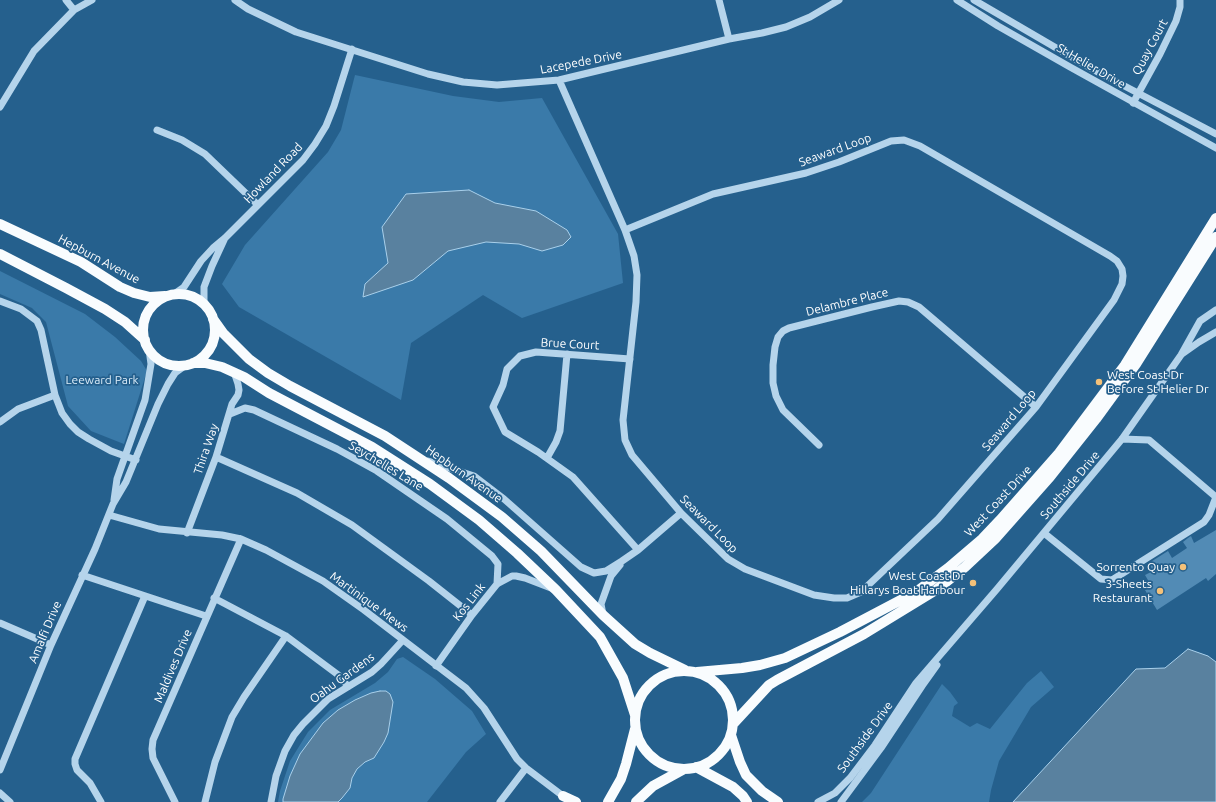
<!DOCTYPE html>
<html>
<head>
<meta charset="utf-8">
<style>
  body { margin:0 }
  canvas { display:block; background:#25608d }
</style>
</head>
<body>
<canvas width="1216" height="802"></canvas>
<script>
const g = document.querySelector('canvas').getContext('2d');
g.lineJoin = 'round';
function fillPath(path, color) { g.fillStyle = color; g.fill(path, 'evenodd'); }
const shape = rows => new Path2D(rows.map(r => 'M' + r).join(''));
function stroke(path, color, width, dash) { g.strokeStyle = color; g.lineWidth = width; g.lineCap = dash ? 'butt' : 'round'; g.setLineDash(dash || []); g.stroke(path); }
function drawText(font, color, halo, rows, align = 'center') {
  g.font = font + ' Ubuntu,sans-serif'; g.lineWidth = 3.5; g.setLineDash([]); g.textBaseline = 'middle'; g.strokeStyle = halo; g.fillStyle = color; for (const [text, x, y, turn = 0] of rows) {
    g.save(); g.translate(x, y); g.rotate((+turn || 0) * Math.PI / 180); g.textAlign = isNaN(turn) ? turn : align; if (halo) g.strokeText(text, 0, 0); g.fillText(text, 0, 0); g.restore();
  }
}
fillPath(shape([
  [355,75,453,96,499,102,542,98,618,234,623,283,522,318,483,295,411,343,401,400,239,307,222,284,245,245,328,152,341,130],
  [0,271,85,314,115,337,141,361,147,371,124,444,91,431,68,406,46,322,32,308,0,294],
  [403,657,435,679,472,711,486,734,466,752,427,802,278,802,280,791,290,761,308,732,330,710,375,683,388,672,397,659],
  [1041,671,1054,687,1031,707,999,761,991,790,989,802,862,802,871,793,942,684,950,692,958,703,954,706,952,716,970,727,977,723,990,729,1027,683]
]), '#3a7aa9');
const water = shape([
  [469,190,495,203,536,211,567,230,571,237,563,245,542,251,519,244,486,242,448,251,413,280,363,297,365,284,388,263,382,227,406,194,469,190],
  [1188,649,1208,656,1216,662,1216,802,1013,802,1136,669,1165,668,1188,649],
  [380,691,386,691,390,694,393,702,388,733,384,742,374,758,365,762,357,769,352,778,350,788,342,798,338,802,283,802,283,799,290,776,300,754,323,723,338,710,355,700,371,693,380,691]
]);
fillPath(water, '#59819f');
stroke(water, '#a9d0eb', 1);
fillPath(shape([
  [1216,530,1216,574,1208,581,1206,578,1157,610,1145,590,1152,587,1145,575,1153,571,1149,563,1168,551,1172,558,1187,548,1183,542,1188,538,1191,536,1194,543]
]), '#528bb5');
stroke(shape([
  [66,0,74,10],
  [235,0,248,9,296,32,428,74,463,82,497,85,559,80,729,39,762,33,786,27,810,17,839,0],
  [719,0,729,39],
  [957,0,998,26,1070,67,1216,148],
  [974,0,1094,70,1216,134],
  [559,80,625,230,634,256,637,275,636,302,623,420,625,440,632,455,681,513,728,559,745,569,814,595,834,598,847,598,861,592,938,519,1036,407,1114,300,1122,284,1123,276,1122,269,1117,261,1110,256,920,146,904,140,891,141,839,162,806,173,713,194,625,230],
  [1133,103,1160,54,1176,21,1180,7,1180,0],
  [0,107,34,51,74,10,92,0],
  [157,130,182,140,205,154,258,205],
  [174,294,184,287,201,261,213,248,225,238,303,160,315,144,326,126,334,106,352,49],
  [0,301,21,309,37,321,41,330,55,395,62,413,70,424,78,432,89,439,111,451,136,460],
  [204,305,204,287,212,266,224,240],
  [1182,354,1199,342,1216,332],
  [630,359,536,352,520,356,507,369,503,385,493,407,505,432,538,452,573,477,638,550],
  [230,414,245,408,254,410,337,449,377,471,447,519,492,556,498,564,497,584],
  [0,422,18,409,55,395],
  [1122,439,1149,440,1216,497],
  [819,445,783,410,776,396,773,383,773,365,775,347,778,337,783,331,789,328,872,307,899,301,908,302,919,307,1036,407],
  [216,457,297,493,352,525,429,581,472,615],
  [547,458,556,442,560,431,567,354],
  [428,461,474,476,504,499,581,567,594,573,606,571,622,561,638,550,681,513],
  [114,500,117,479,145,400,151,364,149,349],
  [109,515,159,529,222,535,241,539,266,550,323,581,364,610,466,688,484,708,517,759,526,768,563,796],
  [187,533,216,457,232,404,238,395,239,390,238,384,234,372],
  [1044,533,1101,579,1112,580,1204,522,1209,515,1216,497],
  [82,575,206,616],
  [214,598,286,636,341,677,348,687],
  [603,615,601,604,611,576,620,565],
  [0,623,51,645],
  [436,666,472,615,497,584,512,576,516,576,525,578,551,588],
  [0,770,51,645,95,549,113,504,126,482,158,404,168,384,175,373,186,365],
  [0,793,10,802],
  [101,802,90,783,77,770,75,764,75,759,145,596],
  [175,802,153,758,152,749,153,740,241,539],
  [205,802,215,762,232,717,244,697,286,636],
  [271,802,276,776,285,751,294,735,303,724,328,699,372,672,381,664,403,640],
  [500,802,526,768],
  [818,802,835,793,850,778,875,745,916,683,997,589,1122,439,1181,355,1200,321,1216,310],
  [841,802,881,748,922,686,937,665]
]), '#b5d4eb', 7);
stroke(shape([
  [0,224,81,262,120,287,134,293,150,297,165,296],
  [0,254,66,288,105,309,125,322,145,340],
  '143 330a36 36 0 1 1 72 0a36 36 0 1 1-72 0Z',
  [213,319,223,333,249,359,268,373,290,386,385,436,449,478,502,517,541,551,603,615,635,644,650,653,685,670],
  [193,363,205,363,222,367,244,377,269,393,372,447,430,484,479,520,517,553,556,590,600,637,623,678,635,715],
  '635 720a49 49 0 1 1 98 0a49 49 0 1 1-98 0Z',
  [697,672,742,668,760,665,785,658,840,632,916,592,948,568,982,539,1000,520,1059,453,1125,365,1216,218],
  [733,724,769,685,777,680,864,634,936,590,965,567,996,538,1050,477,1096,419,1136,364,1216,237],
  [731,735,740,762,746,775,762,791,778,802],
  [696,767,733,787,743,796,747,802],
  [563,796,576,802],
  [608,802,621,779,626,764,635,729],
  [636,802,653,786,684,769]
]), '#f9fcfe', 10);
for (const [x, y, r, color] of [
  [1099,382,4,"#f4c179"],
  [1183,567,4,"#f4c179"],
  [973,583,4,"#f4c179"],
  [1160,591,4,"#f4c179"]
]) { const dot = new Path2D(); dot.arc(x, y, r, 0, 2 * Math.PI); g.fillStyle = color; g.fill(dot); stroke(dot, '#25608d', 1.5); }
drawText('12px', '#fff', '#25608d', [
  ["Quay Court",1150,47,-62],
  ["Lacepede Drive",581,62,-11],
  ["St Helier Drive",1091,66,30],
  ["Seaward Loop",835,150,-20],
  ["Howland Road",273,173,-46],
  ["Hepburn Avenue",99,259,28],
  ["Delambre Place",847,302,-14],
  ["Brue Court",570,344,3],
  ["Seaward Loop",1009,420,-50],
  ["Thira Way",206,449,-71],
  ["Seychelles Lane",386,466,31],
  ["Hepburn Avenue",464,474,35],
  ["Southside Drive",1070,485,-50],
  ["West Coast Drive",998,501,-47],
  ["Seaward Loop",709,524,45],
  ["Martinique Mews",369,602,36],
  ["Kos Link",469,602,-52],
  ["Amalfi Drive",45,632,-67],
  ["Maldives Drive",173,666,-67],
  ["Oahu Gardens",342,678,-36],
  ["Southside Drive",865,737,-54]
]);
drawText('12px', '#fff', '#25608d', [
  ["West Coast Dr",1107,375,"left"],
  ["Before St Helier Dr",1107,389,"left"],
  ["Sorrento Quay",1175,567],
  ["West Coast Dr",965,576],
  ["Hillarys Boat Harbour",965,590],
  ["3-Sheets",1152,584],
  ["Restaurant",1152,598]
], 'right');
drawText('12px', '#d9ebf8', '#25608d', [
  ["Leeward Park",102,380]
]);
</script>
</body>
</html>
